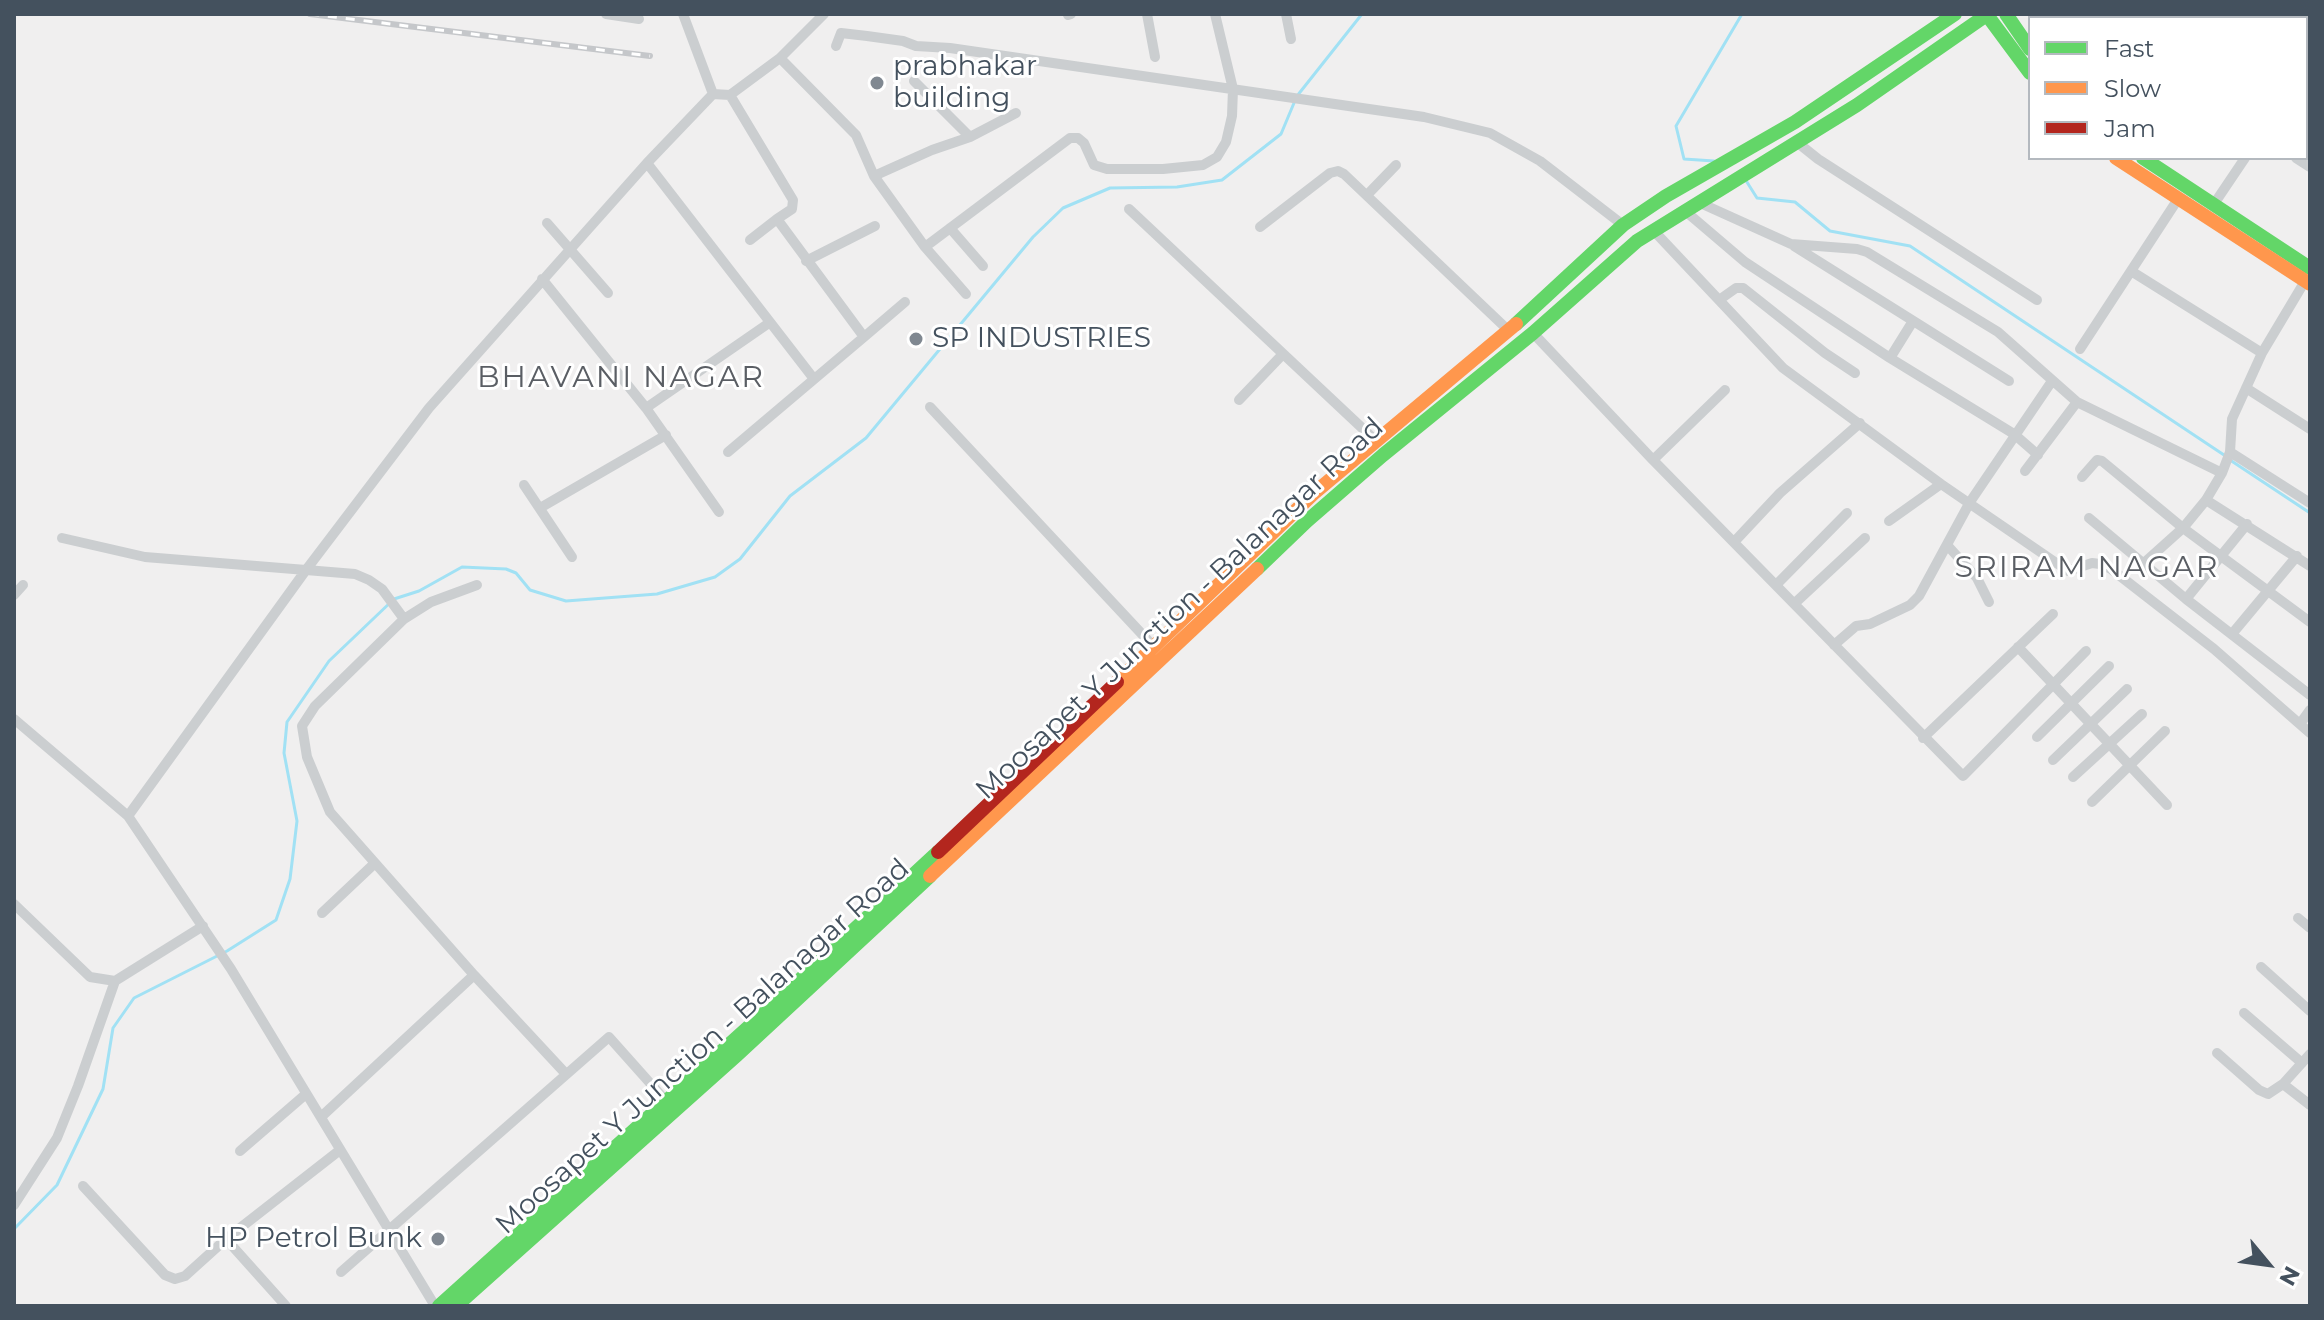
<!DOCTYPE html>
<html>
<head>
<meta charset="utf-8">
<style>
  body { margin:0 }
  #map { position:relative; width:2324px; height:1320px; overflow:hidden; background:#f0efef; font-family:Montserrat,sans-serif }
  canvas { display:block }
  .frame { position:absolute; inset:0; border:16px solid #44515e; pointer-events:none }
  .legend { position:absolute; left:2028px; top:16px; width:280px; height:144px; box-sizing:border-box; background:#fff; border:2px solid #b4b9bf; margin:0; padding:10px 14px; list-style:none; font-size:24px; color:#44515e }
  .legend li { display:flex; align-items:center; gap:16px; height:40px }
  .legend b { width:40px; border:2px solid #b4b9bf }
  .north { position:absolute; left:2228px; top:1224px; width:80px; height:80px; -webkit-text-stroke:6px #fff; paint-order:stroke; rotate:119deg; font-size:22px; font-weight:700; line-height:32px; text-align:center; color:#44515e }
  .north::after { content:''; display:block; margin:auto; width:28px; height:36px; background:#44515e; clip-path:polygon(50% 0,100% 100%,50% 72%,0 100%) }
</style>
</head>
<body>
<div id="map">
<canvas width="2324" height="1320"></canvas>
<div class="frame"></div>
<ul class="legend">
<li><b style="height:10px;background:#63d668"></b>Fast</li>
<li><b style="height:10px;background:#ff974d"></b>Slow</li>
<li><b style="height:10px;background:#b3261e"></b>Jam</li>
</ul>
<div class="north">N</div>
</div>
<script>
const g = document.querySelector('canvas').getContext('2d');
g.lineJoin = 'round';
const shape = rows => new Path2D(rows.map(r => 'M' + r).join(''));
function stroke(path, color, width, dash) { g.strokeStyle = color; g.lineWidth = width; g.lineCap = dash ? 'butt' : 'round'; g.setLineDash(dash || []); g.stroke(path); }
function drawText(font, color, halo, rows, align = 'center') {
  g.font = font + ' Montserrat,sans-serif'; g.lineWidth = 6; g.setLineDash([]); g.textBaseline = 'middle'; g.strokeStyle = halo; g.fillStyle = color; for (const [text, x, y, turn = 0] of rows) {
    g.save(); g.translate(x, y); g.rotate((+turn || 0) * Math.PI / 180); g.textAlign = isNaN(turn) ? turn : align; if (halo) g.strokeText(text, 0, 0); g.fillText(text, 0, 0); g.restore();
  }
}
stroke(shape([
  [1297,96,1362,14],
  [1714,161,1684,159,1676,126,1742,14],
  [1745,179,1757,198,1795,202,1830,231,1910,246,2224,455],
  [2230,460,2310,513],
  [14,1229,57,1185,103,1089,113,1028,134,998,227,951,276,920,290,879,297,821,284,753,287,722,329,661,394,599,419,591,462,567,506,569,516,573,530,590,566,601,657,594,715,577,740,559,790,496,866,438,1033,237,1063,208,1110,188,1177,187,1222,180,1281,134,1294,103]
]), '#a1e1f4', 3);
stroke(shape([
  [606,14,639,19],
  [683,14,713,94],
  [1147,14,1155,57],
  [1286,14,1291,39],
  [1068,15,1071,14],
  [836,46,841,33,867,36,903,41,916,46,950,48,1424,117,1490,133,1540,161,1623,225],
  [780,58,856,135,874,176,925,247,966,294],
  [914,81,970,137],
  [1798,143,1818,159,2037,300],
  [2296,158,2310,167],
  [647,163,814,379],
  [874,176,932,150,970,137,1016,113],
  [1367,195,1396,165],
  [1698,202,1791,244,1857,249,1867,252,1998,332,2077,402,2222,473],
  [2214,204,2245,158],
  [1129,209,1377,442],
  [1684,210,1745,262,1890,358,2014,434,2038,455],
  [547,223,608,293],
  [1260,227,1330,173,1338,171,1344,174,1508,330],
  [950,228,983,266],
  [1654,231,1783,368,1941,484,2068,571,2092,563,2100,564,2111,569,2214,649,2310,733],
  [750,240,777,219],
  [1794,246,2009,381],
  [925,247,1070,138,1078,138,1084,143,1094,165,1107,169,1163,169,1203,165,1217,157,1226,142,1232,116,1233,89,1215,14],
  [806,261,875,226],
  [2131,271,2262,353],
  [542,279,646,408,719,512],
  [1719,300,1736,288,1743,288,1825,353,1855,373],
  [1533,333,1653,460,1725,390],
  [864,337,905,302],
  [2080,349,2178,199],
  [1890,358,1913,321],
  [2246,388,2310,429],
  [1239,400,1283,354],
  [930,407,1154,647],
  [646,408,769,323],
  [728,452,864,337,777,219,792,209,793,200,730,95],
  [2230,452,2310,503],
  [1653,460,1963,776,2086,651],
  [2025,471,2077,402],
  [2082,477,2097,460,2102,461,2183,528,2310,622],
  [524,485,572,557],
  [2206,500,2310,566],
  [540,508,666,435],
  [2089,518,2186,599,2310,695],
  [1889,521,1941,484],
  [62,538,145,557,306,570,429,408,647,163,713,94,730,95,780,58,824,14],
  [1735,541,1780,493,1860,423],
  [1947,545,1977,578,1989,602],
  [2144,563,2183,528,2206,500,2222,473,2230,452,2232,419,2262,353,2305,281],
  [1777,584,1847,513],
  [477,585,431,602,404,619,315,706,302,726,307,757,330,812,474,975,566,1074],
  [14,595,23,585],
  [2186,599,2247,524],
  [1795,603,1865,538],
  [2232,634,2297,556],
  [1834,645,1856,626,1870,624,1910,605,1919,596,1970,502,2052,381],
  [2018,647,2167,805],
  [14,719,128,816,231,969,435,1306],
  [2300,724,2310,710],
  [2037,737,2109,666],
  [1923,738,2053,614],
  [2053,760,2127,689],
  [2073,777,2142,714],
  [2092,802,2165,731],
  [128,816,306,570,355,574,369,580,382,589,404,619],
  [14,904,90,977,115,981],
  [322,913,374,864],
  [2298,918,2310,928],
  [2261,967,2310,1011],
  [2244,1013,2302,1063],
  [2217,1053,2259,1090,2268,1094,2283,1084,2310,1054],
  [2283,1084,2310,1105],
  [321,1117,474,975],
  [240,1151,306,1094],
  [83,1186,165,1275,175,1279,185,1276,226,1239,340,1150],
  [14,1205,57,1138,78,1086,115,981,203,926],
  [226,1239,286,1306],
  [341,1272,609,1037,666,1101]
]), '#cbced0', 10);
stroke(shape([
  [2006,14,2030,49],
  [1987,15,2030,73],
  [2143,158,2310,268],
  [1516,324,1623,225,1666,196,1795,122,1955,14],
  [1257,569,1307,521,1383,455,1533,333,1637,241,1857,105,1988,14],
  [439,1306,763,1014,938,852],
  [456,1306,737,1055,930,876]
]), '#63d668', 14);
stroke(shape([
  [2116,158,2310,284],
  [1117,682,1313,494,1516,324],
  [930,876,1257,569]
]), '#ff974d', 14);
stroke(shape([
  [938,852,1117,682]
]), '#b3261e', 14);
const rail = shape([
  [310,14,650,56]
]);
stroke(rail, '#c5c7ca', 6);
stroke(rail, '#fff', 3, [9]);
for (const [x, y, r, color] of [
  [877,83,8,"#808891"],
  [916,339,8,"#808891"],
  [438,1239,8,"#808891"]
]) { const dot = new Path2D(); dot.arc(x, y, r, 0, 2 * Math.PI); g.fillStyle = color; g.fill(dot); stroke(dot, '#fff', 3); }
drawText('28px', '#44515e', '#fff', [
  ["prabhakar",893,67],
  ["building",893,99],
  ["SP INDUSTRIES",932,339],
  ["HP Petrol Bunk",422,1239,"right"]
], 'left');
drawText('28px', '#44515e', '#fff', [
  ["Moosapet Y Junction - Balanagar Road",1180,609,-43],
  ["Moosapet Y Junction - Balanagar Road",703,1047,-42]
]);
g.letterSpacing = '2px';
drawText('30px', '#5a5e64', '#fff', [
  ["BHAVANI NAGAR",621,378],
  ["SRIRAM NAGAR",2087,568]
]);
g.letterSpacing = '0px';
</script>
</body>
</html>
